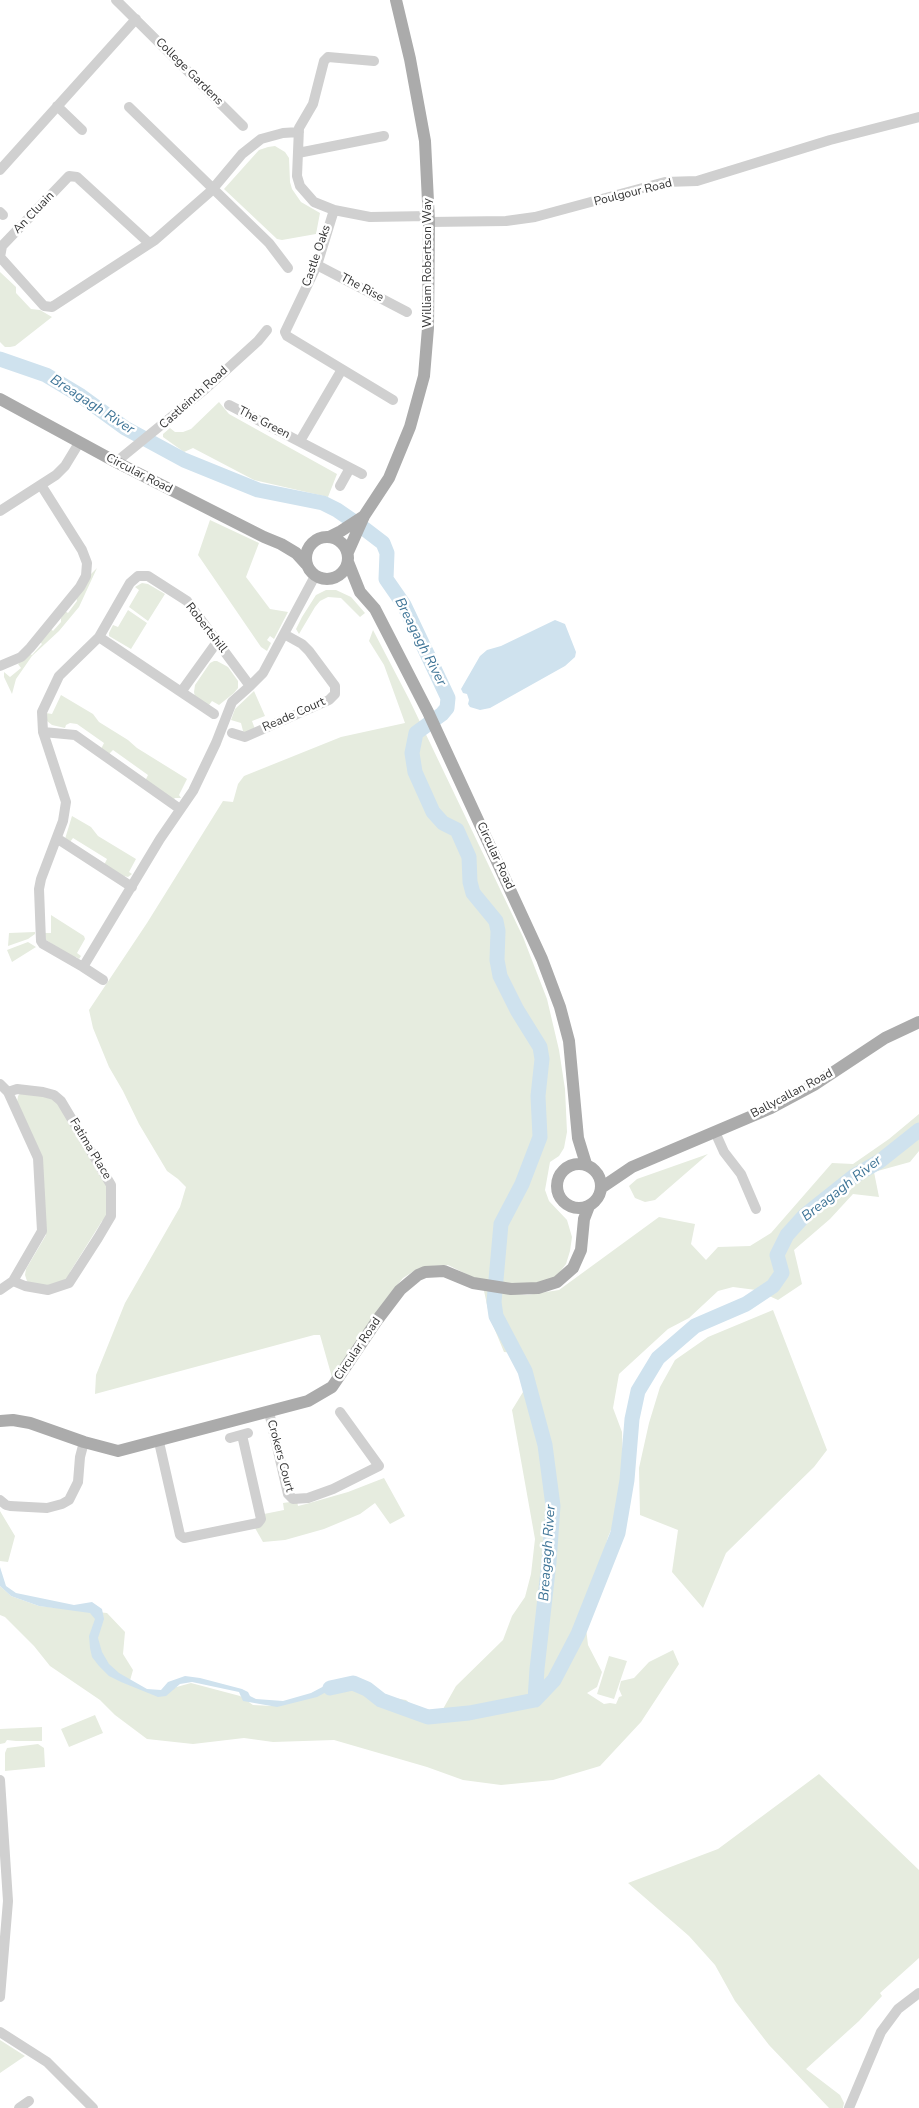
<!DOCTYPE html>
<html>
<head>
<meta charset="utf-8">
<style>
  body { margin:0 }
  canvas { display:block; background:#fff }
</style>
</head>
<body>
<canvas width="919" height="2108"></canvas>
<script>
const g = document.querySelector('canvas').getContext('2d');
g.lineJoin = 'round';
function fillPath(path, color) { g.fillStyle = color; g.fill(path, 'evenodd'); }
const shape = rows => new Path2D(rows.map(r => 'M' + r).join(''));
function stroke(path, color, width, dash) { g.strokeStyle = color; g.lineWidth = width; g.lineCap = dash ? 'butt' : 'round'; g.setLineDash(dash || []); g.stroke(path); }
function drawText(font, color, halo, rows, align = 'center') {
  g.font = font + ' "Nunito Sans",sans-serif'; g.lineWidth = 5; g.setLineDash([]); g.textBaseline = 'middle'; g.strokeStyle = halo; g.fillStyle = color; for (const [text, x, y, turn = 0] of rows) {
    g.save(); g.translate(x, y); g.rotate((+turn || 0) * Math.PI / 180); g.textAlign = isNaN(turn) ? turn : align; if (halo) g.strokeText(text, 0, 0); g.fillText(text, 0, 0); g.restore();
  }
}
fillPath(shape([
  [275,146,285,152,289,158,290,182,292,189,301,202,320,213,316,234,282,240,277,239,224,189,259,150,268,147],
  [0,272,16,287,16,293,31,309,40,310,52,317,15,346,10,347,5,347,0,342],
  [219,402,229,414,337,474,328,497,254,480,193,448,184,452,163,437,163,434,170,428,175,432,183,432,191,429],
  [210,520,259,543,246,577,270,609,288,612,274,639,270,636,267,640,271,643,267,651,261,647,198,555],
  [97,568,79,607,59,631,32,656,16,679,12,694,4,677,4,672,10,677,21,668,18,664,30,654,32,655,42,644,40,642,51,629,53,631,61,622,61,618,65,611,68,613,77,601,76,598,90,575],
  [142,583,148,584,165,594,148,621,129,607,139,590,135,587],
  [326,590,336,590,351,597,365,613,360,617,341,598,328,597,320,601,315,607,299,634,296,629,302,617,316,595],
  [128,610,147,623,131,649,109,636,109,633,113,625,118,627],
  [373,630,409,699,523,937,547,999,559,1050,565,1089,567,1132,564,1148,559,1156,550,1162,545,1190,549,1201,567,1220,572,1237,570,1251,566,1264,556,1277,540,1285,510,1286,476,1279,448,1265,432,1266,417,1269,403,1278,385,1300,333,1381,320,1335,314,1335,95,1394,96,1375,125,1303,180,1207,186,1187,178,1179,167,1171,139,1124,123,1091,109,1067,93,1028,89,1010,147,923,223,801,233,802,238,784,244,776,341,737,405,723,384,665,369,641],
  [214,661,217,661,228,667,238,681,238,688,234,693,219,705,212,701,209,705,195,697,194,692,195,685,210,663],
  [254,691,265,716,252,721,255,729,246,733,243,731,241,723,231,720,235,709],
  [61,695,93,714,99,722,128,740,137,748,187,779,179,795,181,798,175,798,173,800,145,781,148,775,113,750,109,754,101,749,104,743,77,724,70,723,66,725,65,728,52,725,47,721,46,713,52,714],
  [72,816,91,827,98,836,136,859,129,872,132,874,128,877,124,876,104,865,107,859,73,838,70,842,65,839],
  [51,915,84,936,85,939,77,953,81,956,79,959,76,957,74,958,46,940,45,933,51,933],
  [35,932,35,934,28,939,8,946,9,933],
  [28,942,36,947,12,962,7,950],
  [22,1091,50,1097,61,1107,99,1175,104,1176,109,1192,108,1206,105,1220,102,1221,70,1272,71,1276,64,1281,47,1286,31,1285,27,1281,25,1275,26,1269,46,1235,42,1158,17,1102,18,1096],
  [919,1114,919,1151,910,1162,874,1172,879,1197,853,1194,830,1219,794,1250,802,1284,778,1300,756,1290,733,1287,718,1291,689,1318,668,1329,619,1374,613,1408,622,1432,623,1463,617,1516,608,1537,585,1619,588,1645,602,1672,597,1687,587,1693,604,1704,610,1703,616,1704,619,1697,622,1696,619,1689,621,1681,634,1678,649,1662,673,1650,679,1664,641,1722,600,1766,553,1780,501,1785,463,1780,427,1767,334,1740,273,1742,244,1738,193,1744,147,1739,115,1715,100,1700,50,1666,34,1646,5,1617,0,1615,0,1586,11,1596,39,1606,107,1613,125,1632,123,1654,133,1670,129,1684,157,1696,173,1688,191,1683,240,1696,253,1705,272,1706,305,1698,331,1687,355,1685,382,1696,406,1700,426,1717,443,1709,456,1686,503,1640,512,1616,525,1597,531,1574,535,1539,512,1410,523,1392,529,1370,515,1353,504,1352,490,1318,484,1291,527,1295,559,1290,659,1217,695,1224,691,1244,706,1260,718,1247,750,1246,771,1233,832,1163,853,1164,889,1139],
  [708,1154,655,1200,645,1202,635,1198,629,1186,637,1179],
  [773,1310,827,1450,814,1467,726,1553,703,1608,672,1572,678,1530,640,1515,639,1468,649,1423,660,1387,675,1360,708,1337],
  [384,1478,405,1516,390,1524,375,1503,360,1514,324,1529,285,1540,263,1542,255,1528,264,1514,284,1510,283,1503,297,1501,298,1506,306,1504,348,1492],
  [0,1511,15,1536,8,1562,0,1561],
  [609,1656,627,1661,614,1699,597,1694],
  [95,1715,103,1733,69,1747,61,1729],
  [42,1727,42,1741,16,1741,7,1740,5,1743,0,1744,0,1729],
  [38,1744,44,1748,45,1767,5,1771,5,1753,7,1748],
  [819,1774,919,1870,919,1958,880,1993,882,1996,859,2021,806,2069,840,2095,844,2103,843,2108,829,2108,769,2045,735,2001,715,1965,689,1936,628,1883,718,1849],
  [0,2040,25,2056,0,2073]
]), '#e6ecdf');
fillPath(shape([
  [555,620,565,624,576,652,575,657,565,666,490,708,480,710,470,707,468,704,469,700,467,694,463,693,461,689,480,656,487,650,501,646],
  [0,1567,6,1586,16,1593,74,1605,92,1602,102,1609,104,1619,98,1638,102,1652,109,1664,119,1673,147,1689,161,1690,168,1682,185,1676,200,1678,242,1689,248,1692,250,1696,256,1699,283,1701,311,1693,328,1684,350,1681,350,1684,330,1690,317,1697,277,1707,243,1701,239,1692,192,1682,180,1684,166,1696,158,1697,121,1682,109,1676,99,1666,92,1657,90,1648,89,1636,95,1619,90,1613,39,1606,11,1596,0,1586]
]), '#cfe2ee');
stroke(shape([
  [0,359,46,375,81,396,125,428,184,460,258,490,323,503,337,510,366,530,383,543,387,553,386,579,404,605,448,698,447,708,442,714,416,733,412,753,415,772,433,812,443,823,457,830,469,857,470,882,473,893,496,921,498,931,497,960,500,976,517,1010,540,1047,542,1059,538,1096,540,1137,522,1184,501,1224,494,1302,496,1316,525,1371,545,1445,553,1506,549,1562,537,1669,535,1700],
  [330,1688,353,1683,367,1689,381,1700,428,1717,469,1713,535,1700,554,1680,578,1634,618,1533,627,1480,632,1419,638,1391,658,1358,695,1326,746,1304,773,1286,782,1273,777,1255,787,1235,805,1215,854,1176,880,1161,919,1130]
]), '#cfe2ee', 15);
stroke(shape([
  [116,0,243,126],
  [57,106,82,130],
  [129,107,269,243,288,268],
  [298,153,384,136],
  [0,170,136,19],
  [334,210,314,202,300,186,297,176,299,128,313,104,324,61,328,57,374,61],
  [0,212,3,215],
  [429,222,506,221,535,217,665,182,697,181,830,140,919,117],
  [149,243,77,177,69,176,2,246,0,257,44,306,52,307,155,240,211,191,242,154,261,139,283,133,299,132],
  [317,265,407,312],
  [393,400,287,336,285,332,317,265,334,210,370,217,429,216],
  [229,405,362,474],
  [300,441,341,371],
  [116,462,203,391,258,341,267,330],
  [340,486,350,468],
  [0,511,56,475,65,466,79,443],
  [99,637,214,714],
  [0,666,21,657,30,648,80,587,86,576,87,563,82,550,41,485],
  [250,686,187,601,148,576,138,576,130,583,99,637,59,676,42,712,43,732,66,802,63,821,41,879,39,889,41,941,43,944,83,967,160,839,193,791,216,743,232,702,250,686,263,673,315,576],
  [181,692,217,642],
  [43,732,75,735,180,809],
  [232,733,245,737,329,700,335,694,335,686,309,651,302,644,284,634],
  [58,839,132,887],
  [83,967,103,980],
  [0,1084,8,1092,38,1158,42,1231,13,1281,25,1286,48,1290,69,1283,98,1238,111,1216,111,1185,61,1101,54,1095,43,1092,17,1089,8,1092],
  [715,1132,724,1152,741,1174,756,1209],
  [0,1290,13,1281],
  [269,1412,288,1494,293,1499,308,1498,333,1489,379,1466,340,1412],
  [230,1438,248,1433],
  [159,1442,180,1535,184,1538,258,1523,261,1519,242,1435],
  [0,1500,6,1505,10,1506,47,1508,62,1504,69,1500,78,1482,80,1457,84,1442],
  [0,1780,8,1901,0,1997],
  [0,2032,47,2062,93,2108],
  [19,2108,29,2101],
  [849,2108,881,2032,898,2009,919,1993]
]), '#d0d0d0', 10);
stroke(shape([
  [0,399,116,462,264,537,281,544,296,553,306,564],
  '306 558a21 21 0 1 1 42 0a21 21 0 1 1-42 0Z',
  [329,537,341,531,364,516],
  [348,552,364,516,389,478,410,427,424,376,428,328,429,222,425,141,410,59,396,0],
  [348,562,360,592,375,609,428,712,542,959,560,1007,569,1041,578,1138,586,1164],
  '557 1186a22 22 0 1 1 44 0a22 22 0 1 1-44 0Z',
  [601,1188,632,1167,771,1108,814,1085,885,1038,919,1022],
  [0,1421,13,1420,30,1423,84,1442,118,1451,308,1401,332,1387,378,1319,400,1290,418,1275,425,1272,444,1271,473,1283,511,1289,538,1288,557,1282,573,1268,581,1250,584,1219,589,1206]
]), '#ababab', 12);
drawText('12px', '#333', '#fff', [
  ["College Gardens",189,72,45],
  ["Poulgour Road",633,193,-14],
  ["An Cluain",34,213,-46],
  ["Castle Oaks",317,256,-71],
  ["William Robertson Way",428,263,-90],
  ["The Rise",362,288,28],
  ["Castleinch Road",194,398,-42],
  ["The Green",264,423,27],
  ["Circular Road",139,474,27],
  ["Robertshill",206,628,52],
  ["Reade Court",294,715,-24],
  ["Circular Road",495,856,65],
  ["Ballycallan Road",792,1094,-28],
  ["Fatima Place",90,1149,59],
  ["Circular Road",358,1349,-56],
  ["Crokers Court",280,1456,75]
]);
drawText('italic 14px', '#3f7597', '#fff', [
  ["Breagagh River",92,405,33],
  ["Breagagh River",420,642,63],
  ["Breagagh River",842,1189,-38],
  ["Breagagh River",548,1553,-86]
]);
</script>
</body>
</html>
